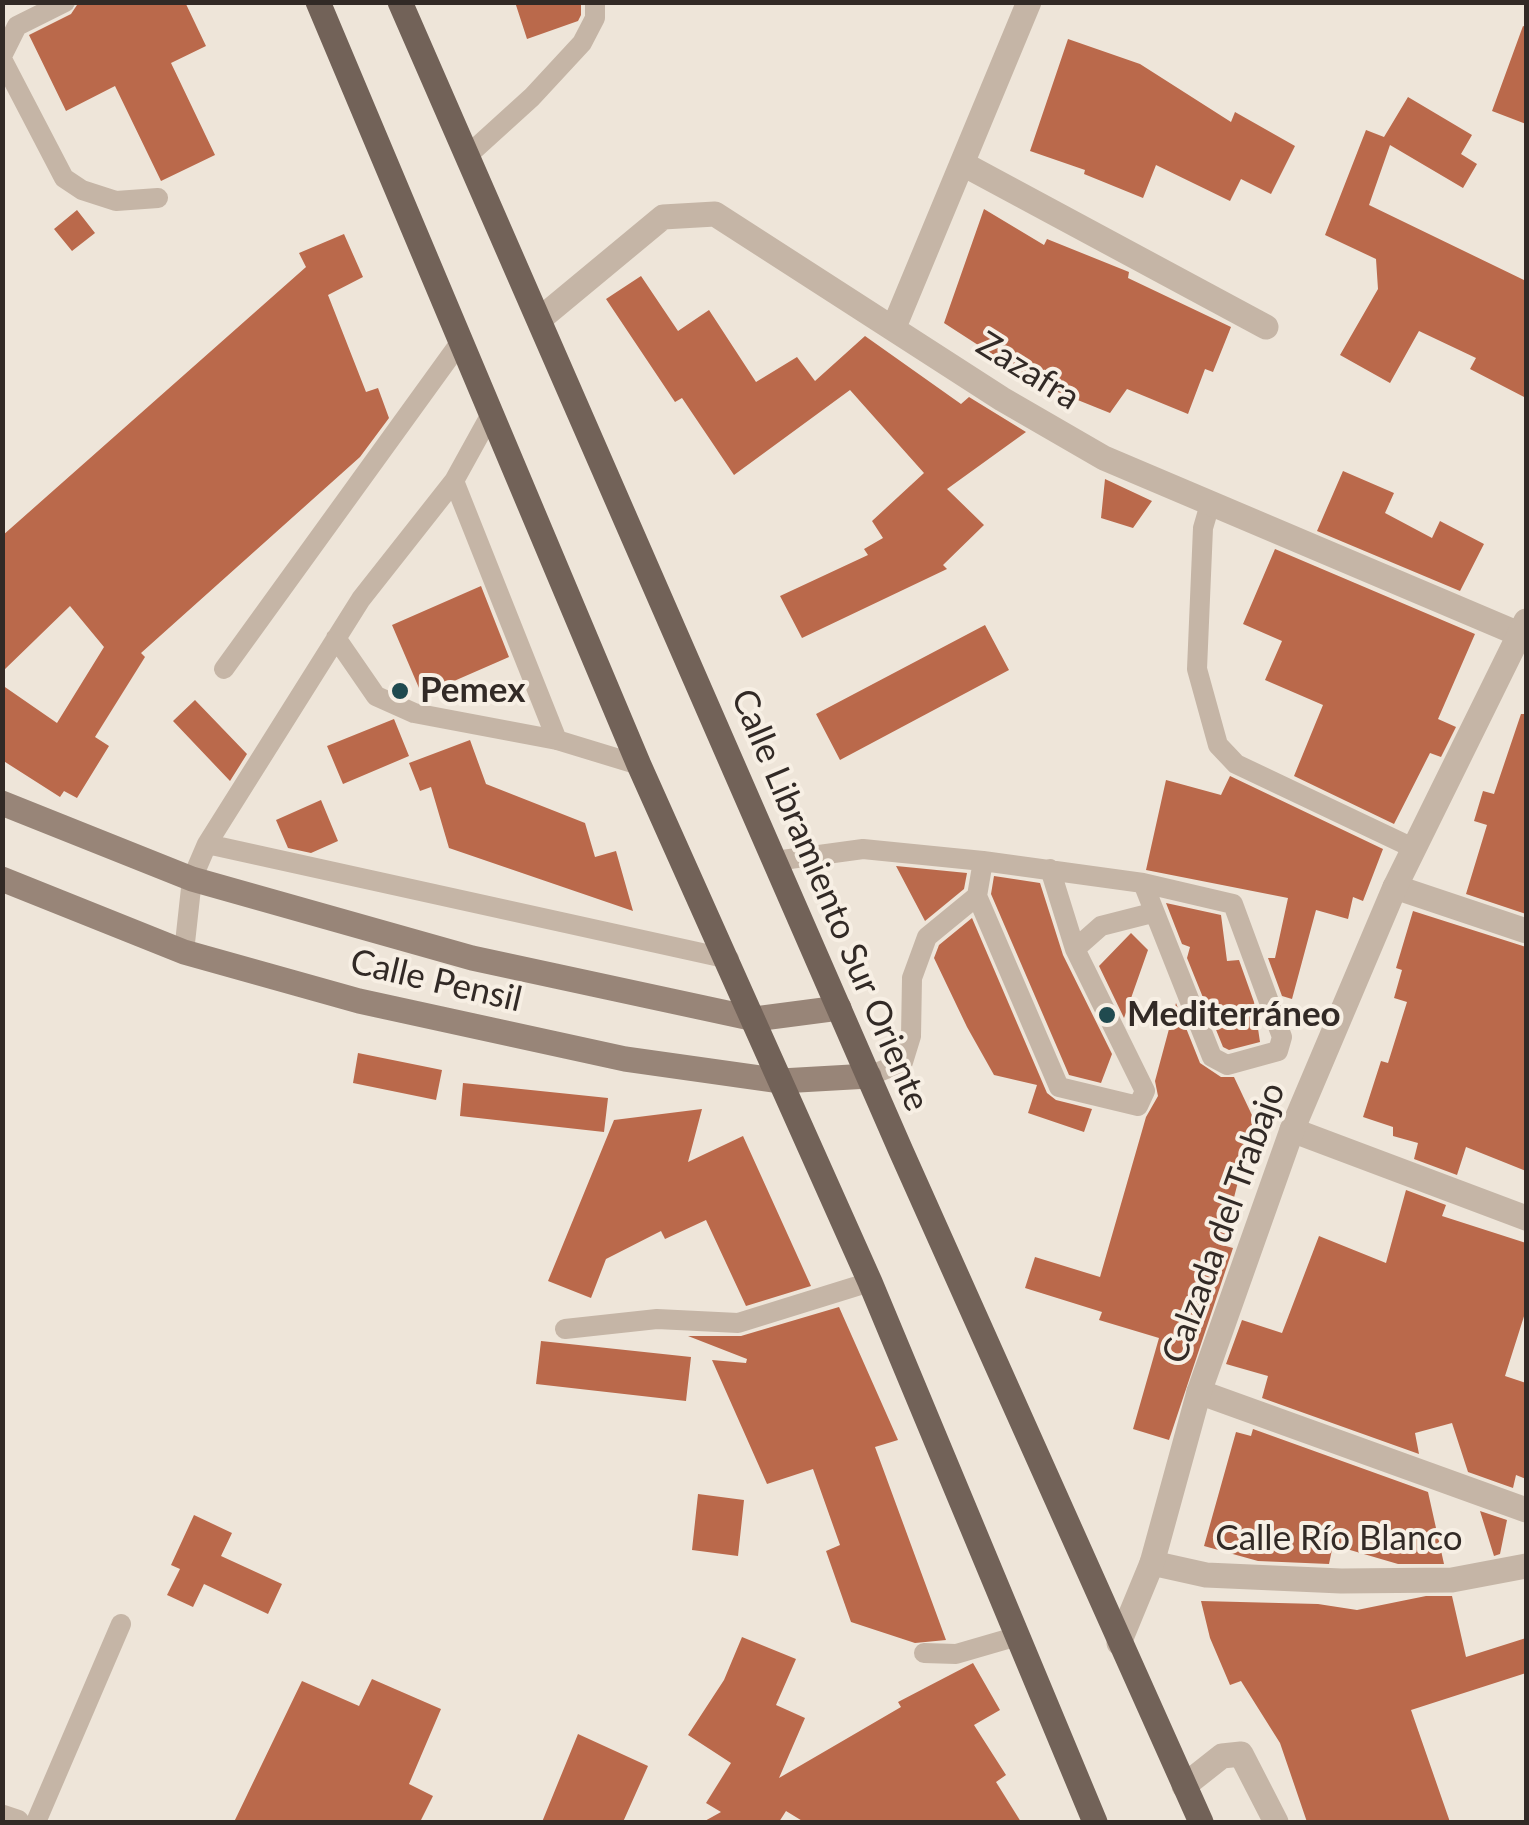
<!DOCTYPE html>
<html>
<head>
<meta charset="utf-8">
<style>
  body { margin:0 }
  #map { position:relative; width:1529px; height:1825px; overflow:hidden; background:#eee5d9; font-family:Lato,sans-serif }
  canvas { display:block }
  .frame { position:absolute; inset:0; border:5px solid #322a26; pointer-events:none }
</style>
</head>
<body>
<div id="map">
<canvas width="1529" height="1825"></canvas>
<div class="frame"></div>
</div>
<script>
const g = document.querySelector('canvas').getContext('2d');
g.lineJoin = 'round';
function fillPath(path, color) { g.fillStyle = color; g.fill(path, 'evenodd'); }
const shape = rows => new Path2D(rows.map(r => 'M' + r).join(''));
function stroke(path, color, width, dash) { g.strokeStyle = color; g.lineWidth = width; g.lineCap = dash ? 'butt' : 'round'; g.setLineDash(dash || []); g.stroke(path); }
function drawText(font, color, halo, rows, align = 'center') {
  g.font = font + ' Lato,sans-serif'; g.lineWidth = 8; g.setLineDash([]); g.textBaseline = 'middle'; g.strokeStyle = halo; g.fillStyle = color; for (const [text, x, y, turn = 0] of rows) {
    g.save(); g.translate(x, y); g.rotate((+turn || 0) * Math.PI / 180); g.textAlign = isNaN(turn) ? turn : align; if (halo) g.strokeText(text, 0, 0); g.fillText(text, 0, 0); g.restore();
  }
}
fillPath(shape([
  [79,2,185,2,206,46,171,63,215,155,161,181,115,86,66,111,29,35,71,14],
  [515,2,581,2,581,15,578,21,527,39],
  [1523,26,1526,27,1526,124,1492,111],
  [1068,39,1140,64,1231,122,1235,112,1295,146,1271,194,1241,179,1230,201,1156,165,1143,198,1084,174,1085,170,1030,151],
  [1408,97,1472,135,1461,154,1477,164,1463,188,1390,145,1369,205,1526,281,1526,398,1470,369,1476,358,1419,331,1390,383,1340,355,1378,289,1376,259,1325,235,1366,130,1384,137],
  [984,209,1044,245,1047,239,1129,272,1128,278,1231,327,1213,372,1205,369,1188,414,1127,389,1110,413,1003,370,1009,365,944,323],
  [77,210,95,233,72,251,54,229],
  [344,234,363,277,328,295,366,392,378,388,389,418,360,457,141,653,145,657,95,737,109,746,77,798,64,791,60,797,2,760,2,685,57,723,104,647,70,606,2,672,2,536,306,267,299,253],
  [641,276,678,331,709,310,756,382,797,357,815,381,865,336,961,404,969,397,1026,432,947,489,984,525,943,565,947,569,802,638,780,596,868,555,864,549,883,538,872,521,924,473,850,390,734,475,682,398,675,402,606,299],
  [1343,471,1394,493,1385,513,1432,538,1440,521,1484,544,1460,591,1317,531],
  [1105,479,1152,501,1133,528,1101,518],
  [1275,549,1475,634,1438,719,1456,727,1441,757,1430,753,1394,824,1294,776,1323,705,1265,680,1282,641,1243,624],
  [481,586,509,657,422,695,392,625],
  [985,625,1009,670,840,760,816,714],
  [195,700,247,754,230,781,173,721],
  [1521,714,1526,714,1526,914,1466,894,1487,825,1474,821,1483,791,1494,794],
  [394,719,409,756,343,784,327,746],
  [470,740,486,784,585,823,595,857,616,851,633,911,449,848,431,787,420,791,409,763],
  [1230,776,1383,849,1363,901,1353,897,1348,919,1316,910,1292,999,1282,996,1268,958,1275,958,1288,898,1146,870,1166,780,1221,795],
  [321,800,338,841,311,853,288,848,276,820],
  [896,866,967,873,964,889,925,921],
  [994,876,1040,883,1063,955,1112,1054,1101,1083,1069,1075,991,894],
  [1166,903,1221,915,1227,961,1239,960,1254,1002,1260,1042,1229,1050,1223,1047,1187,958,1190,947,1182,944],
  [1413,911,1526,947,1526,1171,1466,1147,1457,1175,1414,1159,1418,1143,1393,1136,1393,1127,1363,1117,1381,1061,1388,1063,1407,1002,1394,998,1402,970,1396,968],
  [972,918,1047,1093,1056,1100,1092,1109,1084,1132,1028,1113,1037,1085,994,1075,967,1027,934,958,939,945],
  [1131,933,1148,950,1124,1018,1099,966],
  [1176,1003,1200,1063,1221,1077,1234,1077,1259,1130,1247,1136,1254,1152,1243,1162,1222,1245,1233,1248,1169,1440,1133,1429,1159,1338,1099,1320,1102,1312,1025,1288,1035,1257,1100,1277,1146,1117,1158,1096,1155,1081],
  [358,1053,442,1070,436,1100,353,1083],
  [463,1083,608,1098,604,1132,460,1116],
  [702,1109,688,1162,743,1136,811,1286,746,1306,706,1220,665,1239,661,1231,606,1259,591,1298,548,1281,614,1120],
  [1406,1190,1446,1205,1442,1216,1526,1243,1526,1310,1505,1376,1526,1383,1526,1479,1516,1475,1513,1488,1468,1472,1452,1423,1415,1433,1419,1454,1262,1398,1268,1376,1226,1364,1242,1320,1282,1333,1319,1236,1386,1263],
  [839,1307,898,1440,875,1447,946,1640,915,1643,851,1622,826,1551,840,1545,813,1469,767,1484,712,1360,746,1363,747,1359,688,1336,741,1336],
  [541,1341,691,1357,686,1401,536,1384],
  [1253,1429,1428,1492,1444,1564,1398,1564,1333,1545,1329,1564,1258,1561,1204,1546,1236,1432,1251,1436],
  [698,1494,744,1500,738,1556,692,1550],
  [1480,1511,1507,1520,1500,1554,1494,1556],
  [194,1515,232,1533,221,1556,282,1584,268,1614,204,1584,193,1607,167,1595,180,1569,171,1565],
  [1426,1596,1452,1596,1466,1657,1526,1638,1526,1673,1411,1710,1450,1822,1307,1822,1280,1743,1241,1681,1230,1685,1210,1638,1201,1601,1318,1604,1357,1610],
  [742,1637,796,1659,776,1705,805,1718,779,1778,901,1707,898,1702,973,1663,1000,1710,974,1725,1006,1775,996,1782,1021,1822,804,1822,786,1811,779,1822,703,1822,721,1812,706,1803,731,1763,688,1735,724,1680],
  [372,1679,441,1709,409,1784,433,1796,420,1822,234,1822,302,1681,359,1706],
  [578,1734,648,1766,623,1822,542,1822]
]), '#ba694b');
stroke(shape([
  [2,56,17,26,65,2],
  [2,59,64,178,82,190,116,201,158,198],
  [467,156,532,97,582,43,595,18,595,2],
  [454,481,557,740],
  [1210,504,1203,528,1197,669,1218,745,1236,764,1413,848],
  [336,638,376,696,414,713,557,740,639,765],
  [224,669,459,344],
  [207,844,729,959],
  [775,861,863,849,983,861],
  [977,896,1059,1087,1138,1106,1145,1091,1075,949,1050,869],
  [1075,949,1101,926,1152,913],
  [184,952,192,879,207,844,361,599,454,481,491,414],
  [869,1076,903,1062,911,1036,912,978,927,937,977,896,983,861,1143,883,1233,904,1282,1037,1278,1051,1227,1065,1212,1057,1143,883],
  [565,1329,657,1319,738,1323,870,1282],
  [924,1653,956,1654,1018,1636],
  [36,1822,121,1624]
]), '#c5b5a6', 20);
stroke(shape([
  [965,165,1266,327],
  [540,319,663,217,715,214,1002,399,1104,458,1526,637],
  [894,327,1029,2],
  [1395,887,1526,931],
  [1292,1130,1526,1218],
  [1199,1392,1526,1510],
  [1152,1563,1206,1575,1341,1581,1452,1580,1526,1566],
  [1184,1786,1222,1756,1241,1754,1276,1822],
  [2,1817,17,1822]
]), '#c5b5a6', 25);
stroke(shape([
  [1119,1643,1152,1563,1199,1392,1292,1130,1395,887,1526,621]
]), '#c5b5a6', 25);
stroke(shape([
  [2,803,192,879,472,958,755,1019,839,1008],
  [2,879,184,952,359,1001,625,1059,781,1081,869,1076]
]), '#988578', 25);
stroke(shape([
  [318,2,639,765,870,1282,1095,1822],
  [400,2,901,1151,1201,1822]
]), '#726258', 25);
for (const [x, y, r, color] of [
  [400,691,10,"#204a4f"],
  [1107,1015,10,"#204a4f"]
]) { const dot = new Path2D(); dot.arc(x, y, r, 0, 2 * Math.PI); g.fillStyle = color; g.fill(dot); stroke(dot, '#f7efe4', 4); }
drawText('35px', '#322a26', '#f7efe4', [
  ["Zazafra",1028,371,32],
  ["Calle Libramiento Sur Oriente",830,900,67],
  ["Calle Pensil",436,981,13],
  ["Calzada del Trabajo",1224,1223,-70],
  ["Calle Río Blanco",1339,1539]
]);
drawText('bold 35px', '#322a26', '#f7efe4', [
  ["Pemex",420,691],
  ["Mediterráneo",1127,1015]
], 'left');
</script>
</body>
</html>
